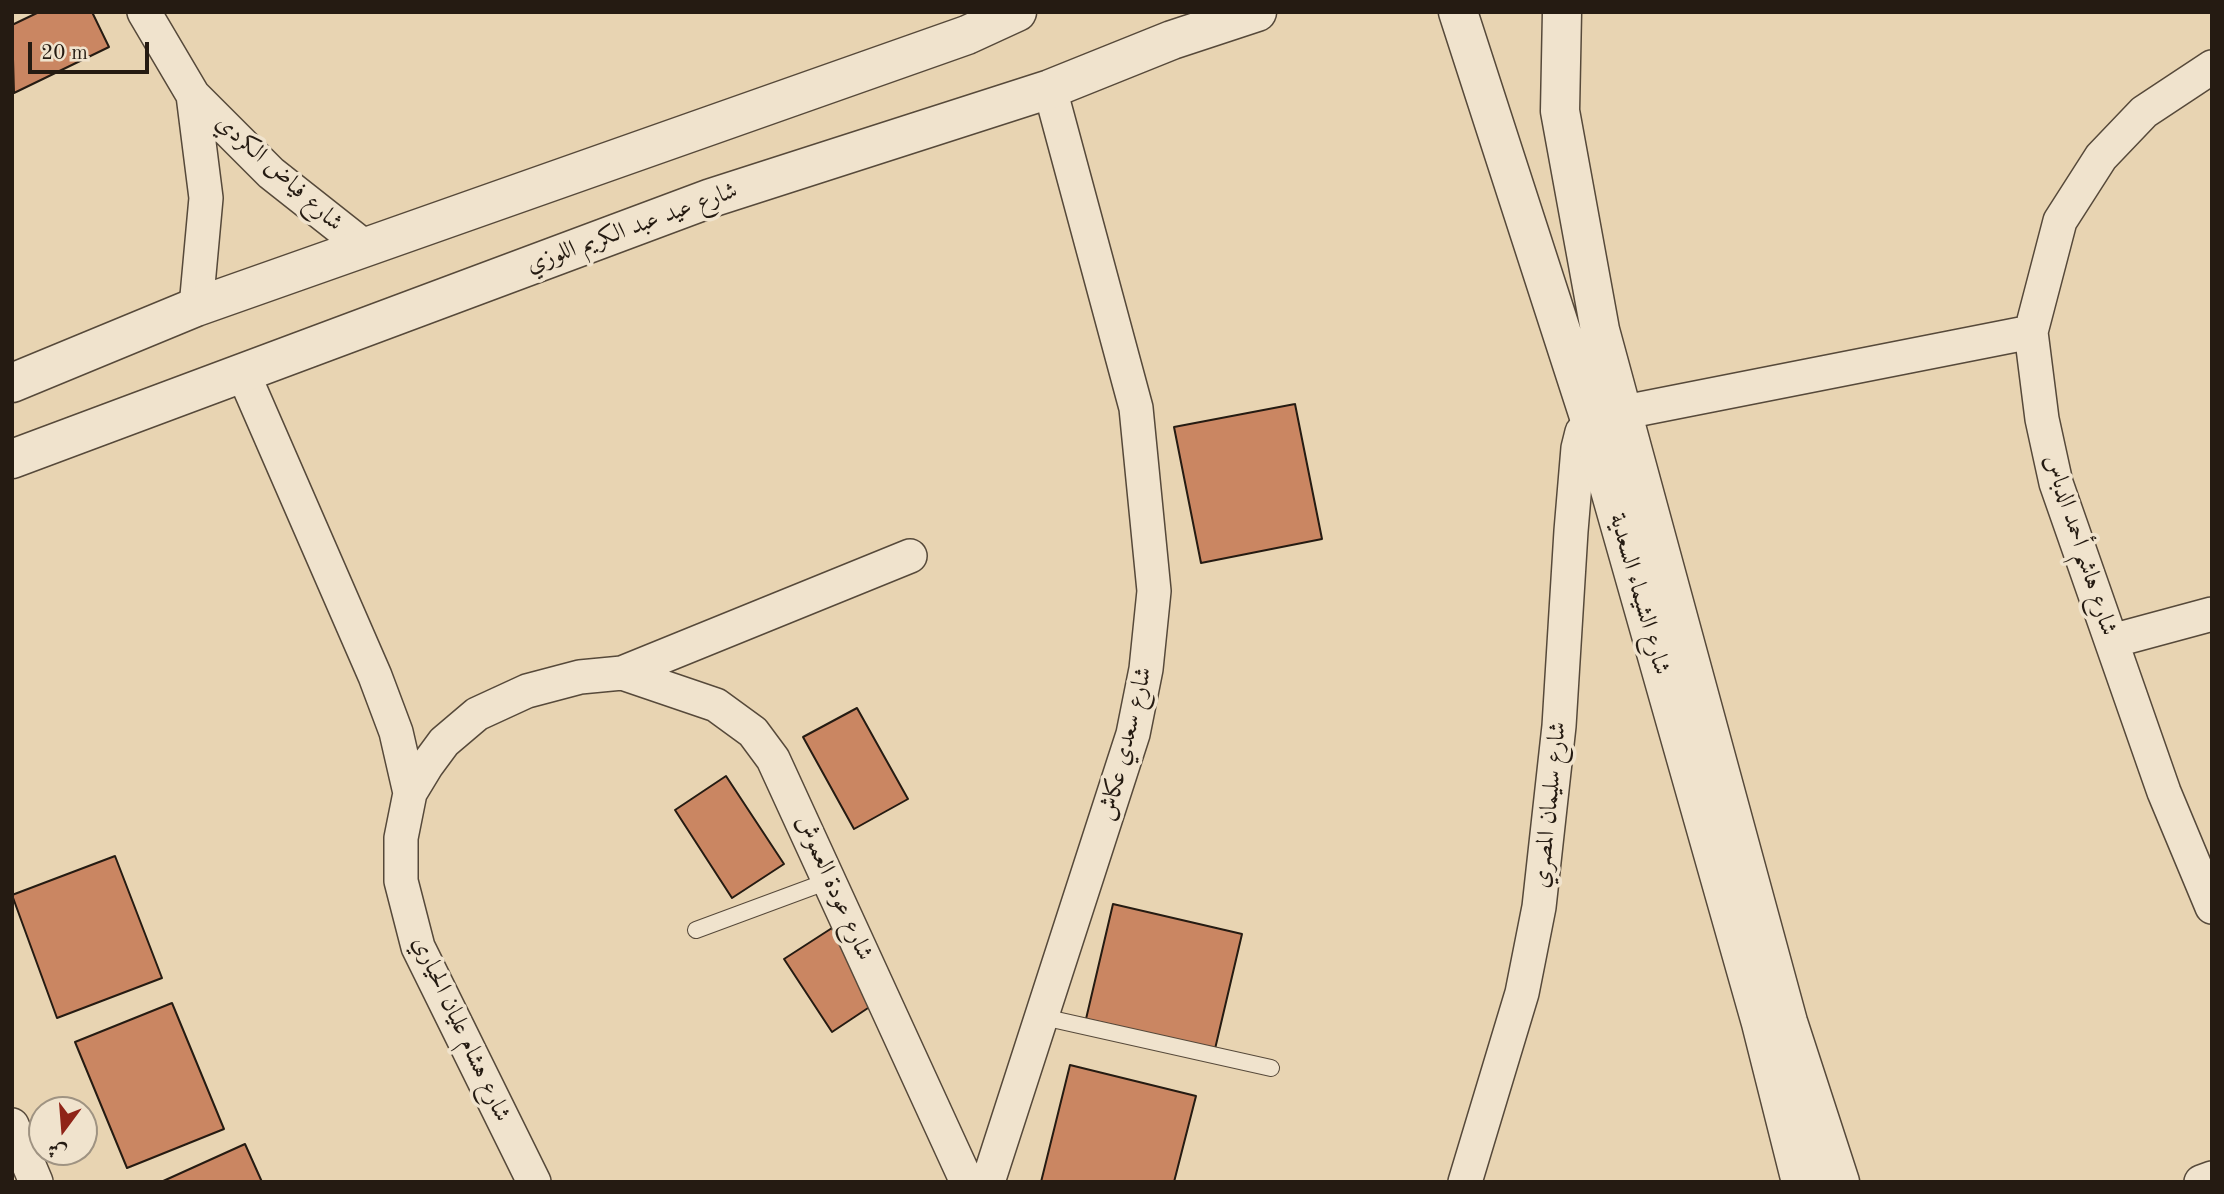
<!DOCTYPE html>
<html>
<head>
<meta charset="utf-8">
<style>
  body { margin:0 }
  #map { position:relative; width:2224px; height:1194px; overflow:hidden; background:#e8d4b2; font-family:"Old Standard TT",Amiri,serif }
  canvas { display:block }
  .frame { position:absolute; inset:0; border:14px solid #251b12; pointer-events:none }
  .north { position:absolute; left:28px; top:1096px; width:70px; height:70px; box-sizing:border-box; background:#f0e3cd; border:2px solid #9f9382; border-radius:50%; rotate:196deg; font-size:19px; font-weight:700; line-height:28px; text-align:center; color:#251b12 }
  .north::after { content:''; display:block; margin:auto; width:24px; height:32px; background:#8f2418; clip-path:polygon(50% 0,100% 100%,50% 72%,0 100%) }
  .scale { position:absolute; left:28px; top:42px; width:121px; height:32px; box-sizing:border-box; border:4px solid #251b12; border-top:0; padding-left:9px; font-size:21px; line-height:24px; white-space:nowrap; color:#251b12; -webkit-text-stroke:5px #f0e3cd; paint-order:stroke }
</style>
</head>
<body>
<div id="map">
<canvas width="2224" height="1194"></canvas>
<div class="frame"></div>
<div class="north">ش</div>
<div class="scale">20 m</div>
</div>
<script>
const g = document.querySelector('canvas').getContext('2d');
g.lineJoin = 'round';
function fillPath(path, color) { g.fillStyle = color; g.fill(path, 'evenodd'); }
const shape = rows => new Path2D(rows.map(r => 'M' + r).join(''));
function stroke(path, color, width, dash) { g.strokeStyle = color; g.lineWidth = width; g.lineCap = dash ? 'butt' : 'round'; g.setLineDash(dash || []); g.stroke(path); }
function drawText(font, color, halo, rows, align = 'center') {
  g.font = font + ' "Old Standard TT",Amiri,serif'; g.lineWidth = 7; g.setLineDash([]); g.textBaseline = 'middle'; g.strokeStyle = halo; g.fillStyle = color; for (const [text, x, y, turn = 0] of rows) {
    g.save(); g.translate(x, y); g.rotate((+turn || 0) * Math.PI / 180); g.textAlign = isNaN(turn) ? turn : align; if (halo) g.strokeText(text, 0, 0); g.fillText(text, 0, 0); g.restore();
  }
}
const building = shape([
  [39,12,92,12,109,47,14,93,12,25,39,12],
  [1295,404,1322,539,1201,563,1174,427,1295,404],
  [857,708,908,799,854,829,803,737,857,708],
  [726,776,784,864,732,898,675,810,726,776],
  [115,856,162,978,57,1018,12,895,115,856],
  [1113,904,1242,934,1215,1049,1086,1019,1113,904],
  [832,928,880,1000,832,1032,784,959,832,928],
  [172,1003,224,1129,127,1168,75,1042,172,1003],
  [1070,1065,1196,1096,1174,1182,1041,1182,1070,1065],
  [245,1144,262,1182,161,1182,245,1144]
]);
fillPath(building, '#ca8662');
stroke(building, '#251b12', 2);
const service = shape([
  [696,930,831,880],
  [1043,1017,1271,1068]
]);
const minor = shape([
  [144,12,193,95,271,173,366,248],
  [2212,67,2144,112,2101,157,2060,221,2031,332,2042,419,2056,483,2164,792,2212,907],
  [193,95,206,198,196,307],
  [243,373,375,676,396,732,410,793],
  [2112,641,2212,614],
  [622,673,716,705,753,732,773,759,967,1182],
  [12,1125,36,1182],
  [534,1182,418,947,401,881,401,838,410,793,427,765,444,742,477,714,527,691,580,677,622,673,910,556],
  [988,1182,1133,734,1146,669,1154,591,1136,408,1050,89],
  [1465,1182,1522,993,1539,907,1559,726,1571,531,1578,448,1582,432,1591,423,1625,412,2031,332],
  [2201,1182,2212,1178]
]);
const tertiary = shape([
  [1458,12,1591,423,1761,1023,1801,1182],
  [1562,12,1560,111,1600,330,1788,1022,1840,1182],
  [12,383,196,307,967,35,1017,12],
  [12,459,711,198,1050,89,1172,40,1257,12]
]);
stroke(service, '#56493a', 18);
stroke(minor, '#56493a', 36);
stroke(tertiary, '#56493a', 41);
stroke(service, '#f0e3cd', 16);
stroke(minor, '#f0e3cd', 33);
stroke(tertiary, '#f0e3cd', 38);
drawText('24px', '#251b12', '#f0e3cd', [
  ["شارع فياض الكردي",279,173,42],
  ["شارع عيد عبد الكريم اللوزي",632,228,-20],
  ["شارع هاشم أحمد الدباس",2080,545,72],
  ["شارع الشيماء السعدية",1639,594,74],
  ["شارع سعدي عكاش",1126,744,-76],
  ["شارع سليمان المصري",1550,805,-84],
  ["شارع عودة العموش",834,888,66],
  ["شارع هشام عليان الحياري",461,1029,65]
]);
</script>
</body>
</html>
